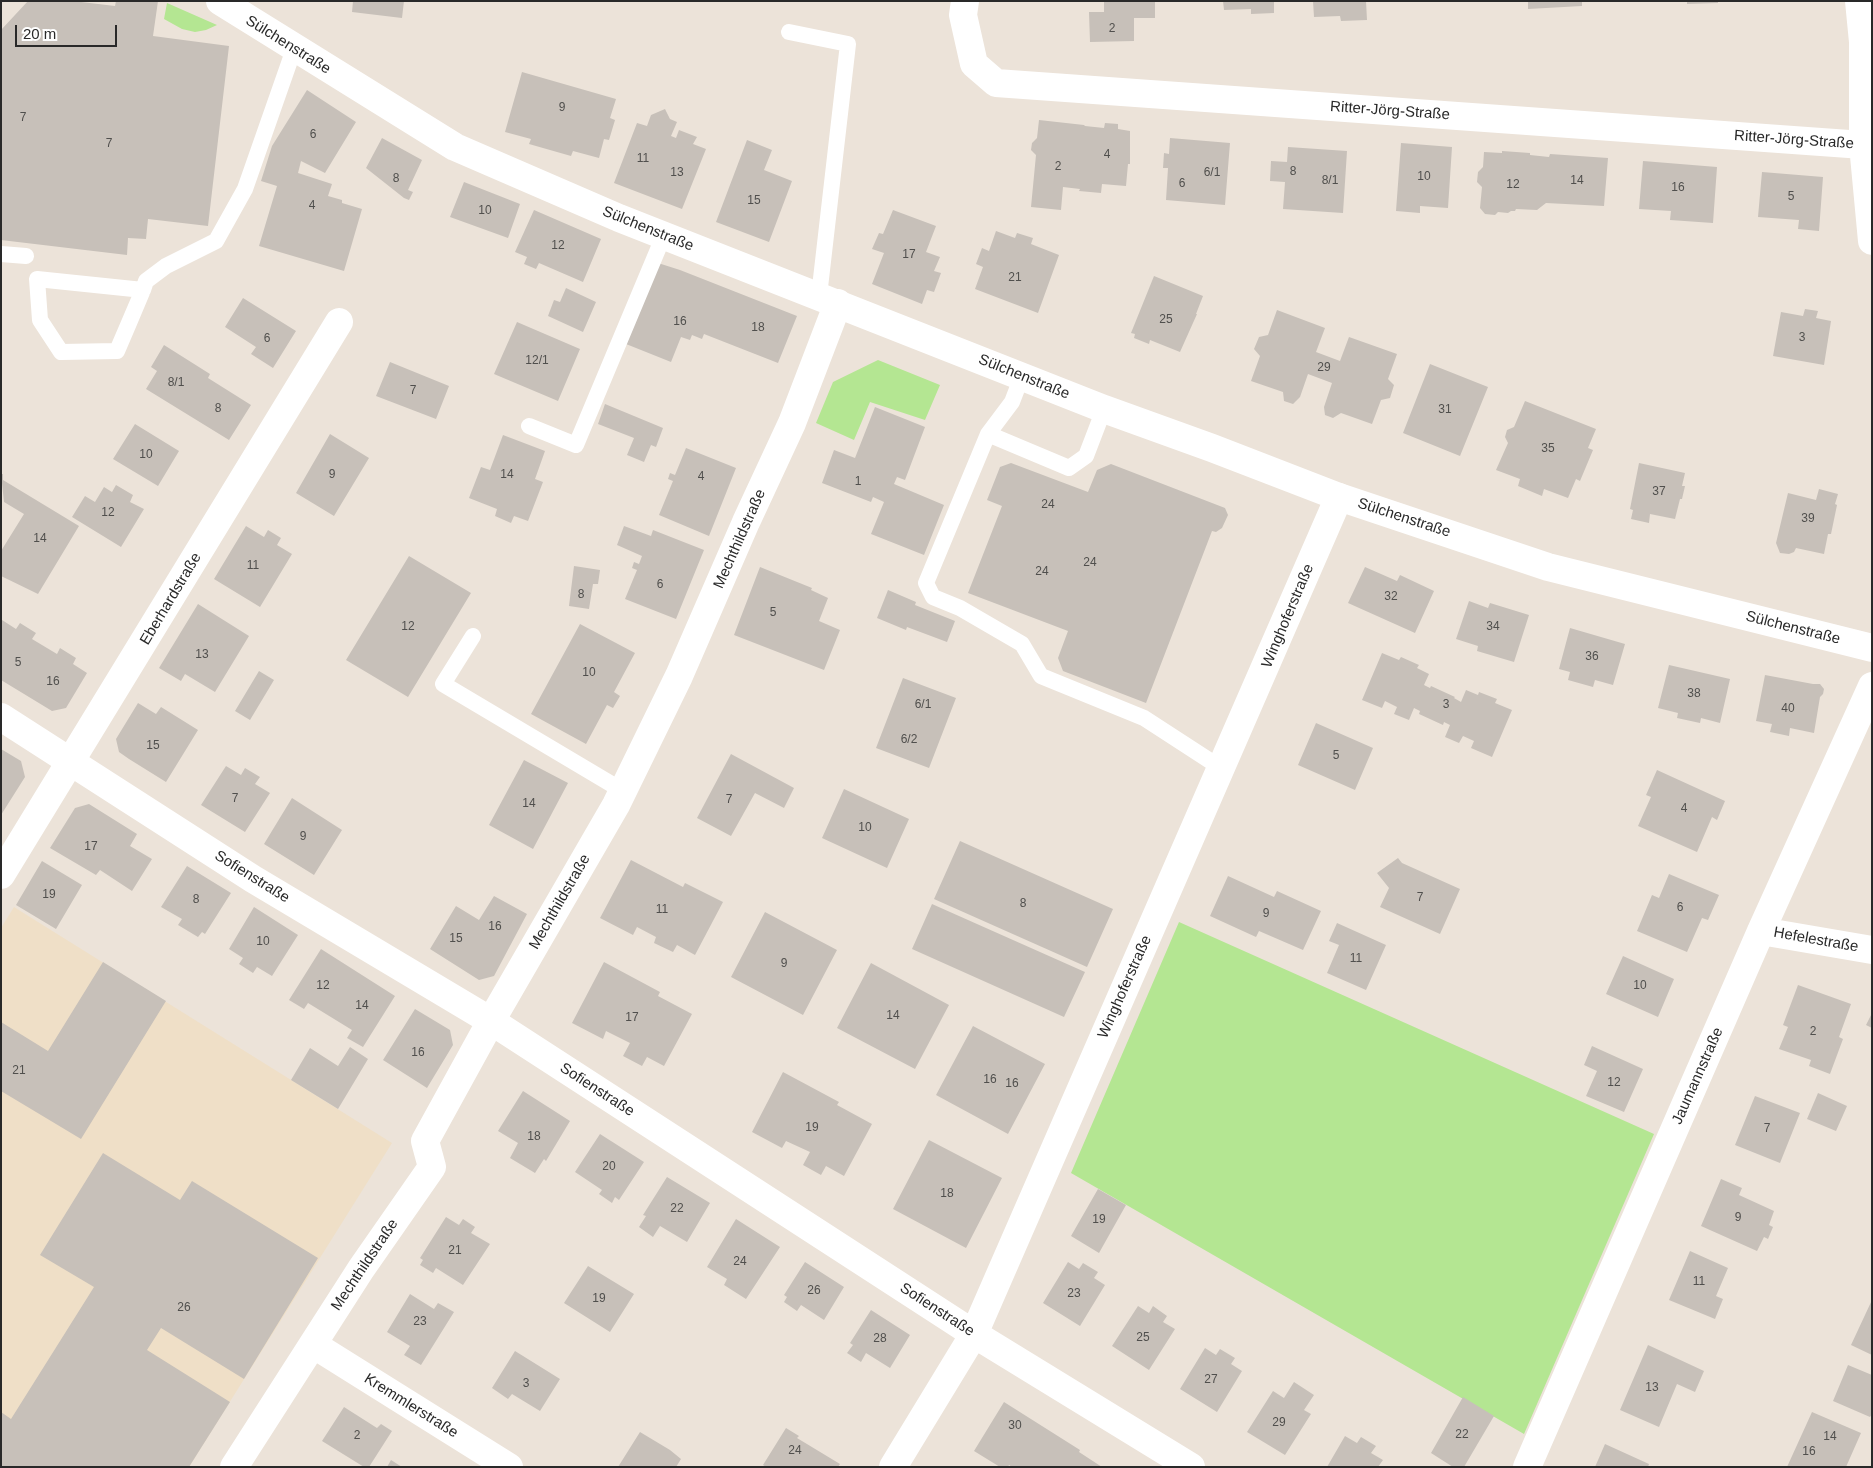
<!DOCTYPE html>
<html>
<head>
<meta charset="utf-8">
<style>
  body { margin:0 }
  #map { position:relative; width:1873px; height:1468px; overflow:hidden; background:#ece3d9; font-family:Arial,sans-serif }
  canvas { display:block }
  .frame { position:absolute; inset:0; border:2px solid #292929; pointer-events:none }
  .scale { position:absolute; left:15px; top:25px; width:102px; height:22px; box-sizing:border-box; border:2px solid #292929; border-top:0; padding-left:6px; font-size:15px; line-height:18px; white-space:nowrap; color:#292929; -webkit-text-stroke:4px #fff; paint-order:stroke }
</style>
</head>
<body>
<div id="map">
<canvas width="1873" height="1468"></canvas>
<div class="frame"></div>
<div class="scale">20 m</div>
</div>
<script>
const g = document.querySelector('canvas').getContext('2d');
g.lineJoin = 'round';
function fillPath(path, color) { g.fillStyle = color; g.fill(path, 'evenodd'); }
const shape = rows => new Path2D(rows.map(r => 'M' + r).join(''));
function stroke(path, color, width, dash) { g.strokeStyle = color; g.lineWidth = width; g.lineCap = dash ? 'butt' : 'round'; g.setLineDash(dash || []); g.stroke(path); }
function drawText(font, color, halo, rows, align = 'center') {
  g.font = font + ' Arial,sans-serif'; g.lineWidth = 4; g.setLineDash([]); g.textBaseline = 'middle'; g.strokeStyle = halo; g.fillStyle = color; for (const [text, x, y, turn = 0] of rows) {
    g.save(); g.translate(x, y); g.rotate((+turn || 0) * Math.PI / 180); g.textAlign = isNaN(turn) ? turn : align; if (halo) g.strokeText(text, 0, 0); g.fillText(text, 0, 0); g.restore();
  }
}
fillPath(shape([
  [14,907,392,1143,189,1467,1,1467,1,928]
]), '#efdfc7');
fillPath(shape([
  [167,3,217,25,206,30,195,32,182,29,164,19],
  [878,360,940,385,925,420,870,402,854,440,816,423,833,382],
  [1179,922,1654,1134,1524,1434,1071,1173]
]), '#b4e692');
fillPath(shape([
  [28,1,73,1,115,6,116,1,158,1,153,36,229,46,208,226,148,219,146,239,128,238,127,255,1,240,1,30],
  [353,1,404,1,402,18,352,12],
  [1104,1,1155,1,1155,18,1134,18,1134,41,1090,42,1089,12,1104,12],
  [1223,1,1274,1,1274,13,1251,14,1251,9,1224,10],
  [1313,1,1366,1,1367,20,1341,21,1340,16,1314,17],
  [1528,1,1582,1,1582,6,1528,9],
  [1687,1,1718,1,1718,3,1687,4],
  [522,72,616,99,610,118,615,120,609,140,604,139,599,158,573,151,571,156,529,144,531,139,505,132],
  [307,90,356,122,325,173,301,161,298,173,332,184,328,196,342,200,342,203,362,209,344,271,259,246,277,186,261,181,272,146],
  [665,109,670,119,677,122,671,136,676,138,679,130,697,137,693,144,706,149,682,209,614,183,637,123,647,126,651,115],
  [1039,120,1084,125,1085,126,1104,128,1105,123,1118,124,1118,129,1130,131,1130,164,1128,164,1126,186,1102,184,1101,193,1079,191,1080,189,1063,187,1061,210,1031,207,1036,155,1031,150,1032,143,1037,138],
  [382,138,422,160,408,190,413,192,409,200,404,198,366,168],
  [1170,138,1230,143,1225,205,1166,200,1168,168,1163,168,1164,153,1169,154],
  [747,140,772,150,764,170,792,181,769,242,716,222],
  [1401,143,1452,147,1448,208,1420,206,1420,213,1396,211],
  [1288,147,1347,151,1343,213,1283,209,1285,182,1270,181,1271,161,1287,162],
  [1502,151,1530,153,1530,155,1549,157,1550,154,1608,158,1604,206,1546,203,1537,210,1516,209,1515,211,1511,211,1508,213,1498,212,1495,215,1485,214,1480,208,1482,187,1477,182,1478,172,1483,167,1484,152,1502,153],
  [1643,161,1717,167,1713,223,1670,220,1671,211,1639,209],
  [1762,172,1823,177,1819,231,1798,229,1799,220,1758,217],
  [464,182,520,204,508,238,450,217],
  [534,210,601,239,583,282,539,263,536,269,524,264,527,257,515,252],
  [893,210,936,226,926,252,940,257,934,271,941,273,934,292,927,290,922,304,872,284,884,253,872,249,879,233,883,234],
  [996,231,1015,238,1017,233,1033,238,1031,244,1059,255,1038,313,975,289,983,267,976,264,982,248,989,251],
  [658,263,680,270,797,316,778,363,704,334,702,339,692,335,690,340,681,337,671,362,626,344],
  [1154,276,1203,296,1196,314,1197,314,1180,352,1150,340,1149,344,1134,338,1135,334,1131,333],
  [566,288,596,302,583,332,548,316,554,300,560,302],
  [243,298,296,331,273,368,251,354,256,347,225,327],
  [1805,309,1818,311,1816,318,1831,321,1824,365,1773,356,1781,312,1803,316],
  [1277,310,1325,328,1316,352,1340,361,1349,337,1397,354,1388,379,1394,385,1390,398,1381,400,1372,424,1341,413,1333,418,1325,415,1324,407,1332,383,1308,374,1300,397,1293,404,1284,401,1283,392,1251,381,1260,356,1254,349,1259,337,1268,335],
  [517,322,580,349,558,401,494,374],
  [164,345,210,374,208,378,251,405,229,440,146,389,157,371,151,367],
  [390,362,449,386,436,419,376,396],
  [1430,364,1488,387,1460,456,1403,433],
  [1525,401,1596,429,1588,448,1593,450,1580,481,1576,479,1568,498,1544,489,1542,496,1518,486,1520,479,1496,470,1508,443,1505,437,1507,430,1514,427],
  [605,404,663,428,656,447,651,445,644,462,627,455,634,438,598,424],
  [875,407,925,427,905,480,897,477,894,484,944,505,924,555,871,534,884,502,873,497,871,502,822,483,834,450,855,458],
  [135,424,179,451,158,486,113,459],
  [330,434,369,458,334,516,296,493],
  [503,435,545,451,535,479,543,482,528,521,514,516,511,523,495,516,497,509,469,498,481,467,490,470],
  [686,448,736,468,709,536,659,515,673,481,668,479,670,473,675,475],
  [1011,463,1088,492,1097,470,1111,464,1225,508,1228,515,1222,528,1216,532,1212,531,1146,703,1063,671,1058,658,1068,631,968,593,1002,506,987,500,1000,467],
  [1639,463,1685,473,1682,486,1685,486,1682,499,1680,499,1675,519,1650,514,1649,523,1631,519,1633,510,1630,509],
  [1,474,3,474,3,480,79,526,38,594,1,576,1,551,24,514,4,502],
  [116,485,133,495,130,502,144,509,121,547,72,517,85,496,95,502,104,487,112,492],
  [1819,489,1838,494,1835,504,1837,505,1831,534,1828,534,1824,554,1796,548,1794,552,1789,554,1780,553,1776,543,1788,493,1816,500],
  [246,526,264,537,268,530,281,538,277,545,292,554,260,607,214,579],
  [624,526,651,536,653,530,704,550,676,619,625,599,637,570,632,568,634,562,639,564,642,556,617,545],
  [409,556,471,593,408,697,346,660],
  [574,566,600,570,598,584,593,584,589,609,569,606],
  [760,567,812,588,811,590,828,598,819,621,840,630,824,670,734,635],
  [1365,567,1397,581,1400,575,1434,591,1415,633,1348,603],
  [888,590,916,602,915,605,955,621,947,642,907,627,906,630,877,618],
  [1469,601,1488,608,1490,603,1529,615,1514,662,1477,651,1478,646,1456,639],
  [198,604,249,636,215,692,185,674,181,681,159,668],
  [2,620,16,629,20,623,36,633,32,639,57,654,60,648,76,658,73,664,87,673,66,708,52,711,1,680],
  [580,624,635,653,614,692,620,696,613,708,607,705,586,744,531,714],
  [1570,628,1625,644,1613,685,1595,680,1593,687,1568,680,1570,672,1559,669],
  [1382,653,1399,660,1401,657,1419,665,1417,668,1429,674,1424,685,1430,688,1431,686,1455,697,1454,698,1461,702,1466,690,1478,695,1479,692,1497,699,1495,703,1512,710,1492,757,1471,748,1474,741,1463,736,1459,743,1445,737,1450,725,1444,722,1443,725,1419,714,1420,711,1414,708,1409,720,1394,714,1397,707,1385,701,1382,708,1362,700],
  [1669,665,1730,679,1720,723,1701,718,1700,723,1677,718,1678,713,1658,708],
  [259,671,274,680,250,720,235,711],
  [1765,675,1813,684,1820,684,1824,689,1823,694,1820,697,1814,733,1790,728,1789,736,1770,732,1772,724,1756,721],
  [903,678,956,698,929,768,876,748],
  [138,703,156,714,161,707,198,730,166,782,129,759,119,752,116,739],
  [1316,723,1373,748,1355,790,1298,765],
  [1,749,21,761,25,777,1,815],
  [731,754,794,788,784,808,755,793,731,836,697,818],
  [524,760,568,783,533,849,489,825],
  [226,766,241,775,245,768,260,777,255,784,270,793,245,832,201,805],
  [1657,770,1725,801,1717,820,1712,817,1697,852,1638,826,1651,797,1646,795],
  [844,789,909,819,887,868,822,838],
  [292,798,342,830,314,875,264,844],
  [89,804,137,834,130,846,152,859,132,891,100,870,96,875,50,848,75,808],
  [960,841,1113,909,1087,967,934,899],
  [1398,858,1402,863,1460,889,1440,934,1380,907,1389,888,1377,873],
  [631,860,683,887,685,883,723,902,695,955,677,945,673,952,654,943,656,937,637,927,633,935,600,918],
  [42,861,82,885,56,929,16,905],
  [187,866,231,893,205,934,202,932,198,937,178,925,182,919,161,907],
  [1669,874,1719,895,1708,920,1702,918,1687,952,1637,931,1652,895,1659,898],
  [1228,876,1274,897,1277,891,1321,911,1303,950,1259,931,1256,937,1210,916],
  [494,896,527,914,494,976,479,980,430,949,456,906,479,920],
  [932,904,1085,972,1064,1017,912,949],
  [254,907,298,935,272,976,257,967,253,973,239,964,243,958,229,949],
  [765,912,837,950,803,1015,731,977],
  [1337,923,1386,945,1366,990,1327,973,1339,945,1329,941],
  [321,949,395,996,363,1047,347,1038,352,1030,308,1003,304,1009,289,1000],
  [1623,956,1674,979,1658,1017,1606,994],
  [103,962,166,1001,81,1139,1,1091,1,1022,48,1051],
  [604,962,660,992,658,996,692,1014,664,1066,647,1057,642,1066,623,1056,630,1043,606,1031,603,1039,572,1023],
  [871,963,949,1005,915,1069,837,1028],
  [1798,985,1851,1004,1839,1037,1843,1039,1830,1074,1809,1066,1811,1060,1779,1049,1788,1027,1783,1025],
  [415,1009,450,1030,453,1045,427,1088,383,1060],
  [1872,1013,1872,1028,1866,1025],
  [973,1026,1045,1064,1008,1134,936,1095],
  [1592,1046,1643,1069,1624,1112,1586,1096,1597,1071,1584,1065],
  [350,1047,368,1059,338,1109,291,1080,310,1048,338,1066],
  [783,1072,839,1102,837,1105,872,1124,844,1176,826,1166,821,1175,803,1165,810,1152,786,1141,782,1148,752,1132],
  [523,1091,570,1121,546,1161,544,1159,535,1173,510,1158,518,1143,498,1131],
  [1818,1093,1847,1106,1836,1131,1807,1119],
  [1755,1096,1800,1113,1780,1163,1735,1145],
  [600,1134,644,1162,619,1200,615,1197,612,1203,599,1194,602,1190,575,1172],
  [929,1140,1002,1178,966,1248,893,1209],
  [103,1153,180,1200,192,1181,318,1258,244,1379,161,1328,147,1350,230,1402,189,1467,1,1467,1,1412,11,1419,94,1287,40,1255],
  [667,1177,710,1203,687,1242,660,1226,653,1237,639,1227,646,1216,643,1215],
  [1721,1179,1742,1188,1739,1195,1774,1211,1769,1225,1773,1227,1768,1239,1764,1237,1757,1251,1701,1226],
  [1098,1189,1126,1205,1099,1253,1071,1236],
  [446,1217,459,1225,463,1219,475,1227,471,1233,490,1244,463,1285,436,1268,433,1273,420,1265,423,1260,420,1258],
  [736,1219,780,1247,746,1299,724,1285,727,1279,707,1267],
  [1690,1251,1728,1268,1716,1296,1723,1299,1715,1319,1669,1300],
  [805,1262,844,1287,824,1320,801,1305,797,1311,784,1302,787,1297,784,1295],
  [1068,1262,1079,1269,1083,1263,1098,1272,1094,1278,1105,1285,1080,1326,1043,1303],
  [588,1266,634,1294,610,1332,564,1303],
  [410,1294,434,1309,438,1303,454,1312,421,1365,404,1355,410,1346,387,1332],
  [1872,1300,1872,1355,1851,1345],
  [1138,1306,1149,1313,1153,1306,1167,1316,1163,1322,1175,1329,1149,1370,1112,1346],
  [871,1310,910,1335,890,1368,866,1353,861,1362,847,1353,853,1345,850,1343],
  [1648,1345,1704,1371,1695,1392,1677,1384,1659,1427,1620,1410],
  [1205,1348,1216,1355,1220,1349,1235,1358,1231,1364,1242,1371,1217,1412,1180,1389],
  [515,1351,560,1379,540,1411,512,1394,508,1399,492,1388],
  [1848,1365,1872,1375,1872,1414,1870,1417,1833,1401],
  [1294,1382,1314,1395,1304,1410,1311,1414,1285,1455,1247,1432,1273,1391,1284,1398],
  [1463,1397,1494,1416,1464,1467,1453,1467,1431,1453],
  [1004,1402,1080,1450,1079,1452,1102,1467,1012,1467,1009,1465,1008,1467,1000,1467,974,1451],
  [344,1407,377,1428,381,1424,392,1431,369,1467,364,1467,322,1441],
  [1812,1412,1861,1433,1846,1467,1787,1467],
  [786,1428,799,1436,797,1438,840,1464,838,1467,766,1467,763,1465],
  [640,1432,670,1450,681,1459,676,1467,618,1467],
  [1345,1436,1357,1443,1361,1437,1376,1446,1371,1453,1383,1460,1378,1467,1327,1467],
  [1605,1444,1649,1464,1648,1467,1595,1467],
  [391,1460,402,1467,387,1467]
]), '#c7c0b9');
stroke(shape([
  [789,32,848,44,819,296],
  [1,254,26,256],
  [143,290,37,279,40,320,61,352,117,351,129,323,143,290,146,281,166,266,216,241,245,189,294,49],
  [1022,376,1012,402,988,434,926,583,933,597,960,608,1022,644,1041,676,1144,718,1221,768],
  [529,426,576,445,664,235],
  [988,434,1069,468,1086,456,1104,409],
  [473,636,443,684,623,791]
]), '#fff', 16);
stroke(shape([
  [965,1,963,15,974,64,996,83,1863,145],
  [1859,1,1863,42,1863,145,1872,241],
  [1,717,253,879,491,1021,974,1334,1191,1467],
  [1,875,339,322],
  [1761,931,1872,950],
  [314,1345,509,1467],
  [234,1467,361,1269,432,1167,425,1141,491,1021,616,805,679,676,746,522,792,423,838,303],
  [893,1467,974,1334,1339,497],
  [1527,1467,1761,931,1872,686]
]), '#fff', 28);
stroke(shape([
  [220,1,455,147,619,218,1104,409,1212,448,1339,497,1548,567,1872,648]
]), '#fff', 28);
drawText('12px', '#504f4d', null, [
  ["2",1112,29],
  ["9",562,108],
  ["7",23,118],
  ["6",313,135],
  ["7",109,144],
  ["4",1107,155],
  ["11",643,159],
  ["2",1058,167],
  ["8",1293,172],
  ["13",677,173],
  ["6/1",1212,173],
  ["10",1424,177],
  ["8",396,179],
  ["8/1",1330,181],
  ["14",1577,181],
  ["6",1182,184],
  ["12",1513,185],
  ["16",1678,188],
  ["5",1791,197],
  ["15",754,201],
  ["4",312,206],
  ["10",485,211],
  ["12",558,246],
  ["17",909,255],
  ["21",1015,278],
  ["25",1166,320],
  ["16",680,322],
  ["18",758,328],
  ["3",1802,338],
  ["6",267,339],
  ["12/1",537,361],
  ["29",1324,368],
  ["8/1",176,383],
  ["7",413,391],
  ["8",218,409],
  ["31",1445,410],
  ["35",1548,449],
  ["10",146,455],
  ["9",332,475],
  ["14",507,475],
  ["4",701,477],
  ["1",858,482],
  ["37",1659,492],
  ["24",1048,505],
  ["12",108,513],
  ["39",1808,519],
  ["14",40,539],
  ["24",1090,563],
  ["11",253,566],
  ["24",1042,572],
  ["6",660,585],
  ["8",581,595],
  ["32",1391,597],
  ["5",773,613],
  ["12",408,627],
  ["34",1493,627],
  ["13",202,655],
  ["36",1592,657],
  ["5",18,663],
  ["10",589,673],
  ["16",53,682],
  ["38",1694,694],
  ["6/1",923,705],
  ["3",1446,705],
  ["40",1788,709],
  ["6/2",909,740],
  ["15",153,746],
  ["5",1336,756],
  ["7",235,799],
  ["7",729,800],
  ["14",529,804],
  ["4",1684,809],
  ["10",865,828],
  ["9",303,837],
  ["17",91,847],
  ["19",49,895],
  ["7",1420,898],
  ["8",196,900],
  ["8",1023,904],
  ["6",1680,908],
  ["11",662,910],
  ["9",1266,914],
  ["16",495,927],
  ["15",456,939],
  ["10",263,942],
  ["11",1356,959],
  ["9",784,964],
  ["12",323,986],
  ["10",1640,986],
  ["14",362,1006],
  ["14",893,1016],
  ["17",632,1018],
  ["2",1813,1032],
  ["16",418,1053],
  ["21",19,1071],
  ["16",990,1080],
  ["12",1614,1083],
  ["16",1012,1084],
  ["19",812,1128],
  ["7",1767,1129],
  ["18",534,1137],
  ["20",609,1167],
  ["18",947,1194],
  ["22",677,1209],
  ["9",1738,1218],
  ["19",1099,1220],
  ["21",455,1251],
  ["24",740,1262],
  ["11",1699,1282],
  ["26",814,1291],
  ["23",1074,1294],
  ["19",599,1299],
  ["26",184,1308],
  ["23",420,1322],
  ["25",1143,1338],
  ["28",880,1339],
  ["27",1211,1380],
  ["3",526,1384],
  ["13",1652,1388],
  ["29",1279,1423],
  ["30",1015,1426],
  ["22",1462,1435],
  ["2",357,1436],
  ["14",1830,1437],
  ["24",795,1451],
  ["16",1809,1452]
]);
drawText('15px', '#292929', '#fff', [
  ["Sülchenstraße",288,45,32],
  ["Ritter-Jörg-Straße",1390,111,4],
  ["Ritter-Jörg-Straße",1794,140,4],
  ["Sülchenstraße",648,229,22],
  ["Sülchenstraße",1024,377,22],
  ["Sülchenstraße",1404,518,18],
  ["Mechthildstraße",740,539,-66],
  ["Eberhardstraße",171,599,-59],
  ["Winghoferstraße",1288,616,-67],
  ["Sülchenstraße",1793,628,14],
  ["Sofienstraße",252,877,32],
  ["Mechthildstraße",560,902,-60],
  ["Hefelestraße",1816,940,10],
  ["Winghoferstraße",1125,987,-66],
  ["Jaumannstraße",1698,1076,-66],
  ["Sofienstraße",597,1090,33],
  ["Mechthildstraße",365,1265,-56],
  ["Sofienstraße",937,1310,33],
  ["Kremmlerstraße",411,1406,32]
]);
</script>
</body>
</html>
